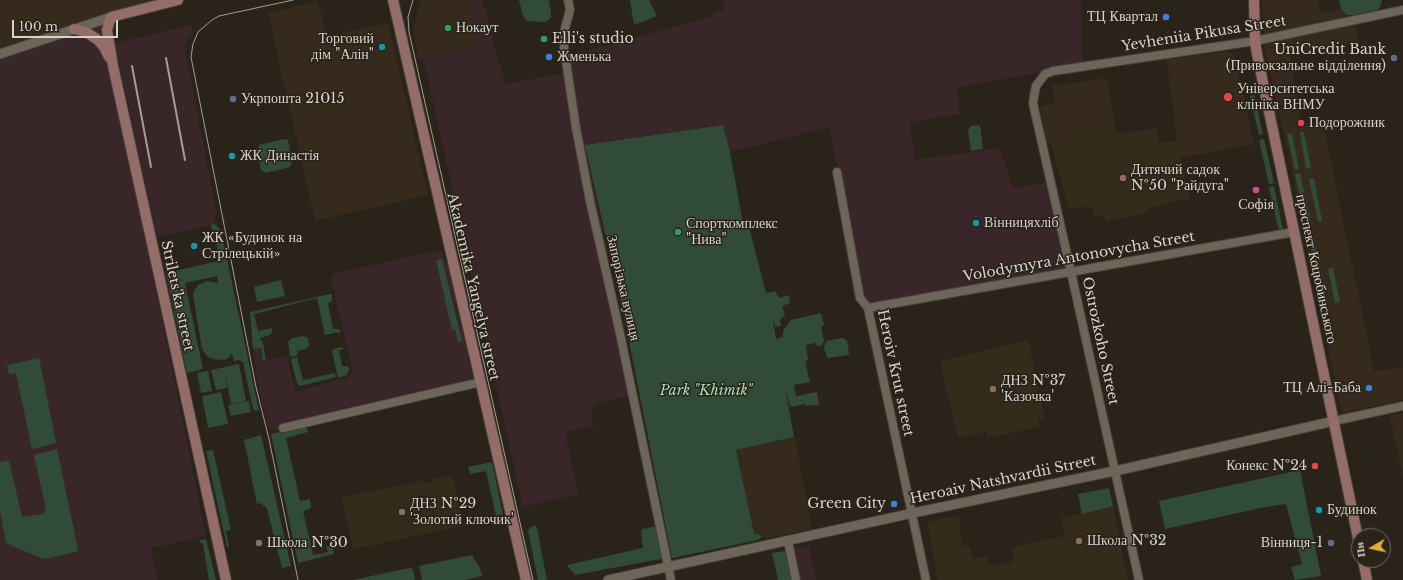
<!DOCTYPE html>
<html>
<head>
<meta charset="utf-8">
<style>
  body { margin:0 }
  #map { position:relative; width:1403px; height:580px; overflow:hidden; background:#2a231a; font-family:"Libre Baskerville",serif }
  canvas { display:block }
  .north { position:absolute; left:1351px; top:528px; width:40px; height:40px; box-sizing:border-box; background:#2a231a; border:1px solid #6f6961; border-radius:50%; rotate:261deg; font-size:11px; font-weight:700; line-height:16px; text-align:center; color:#d7d2cc }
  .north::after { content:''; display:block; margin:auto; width:14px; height:18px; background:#e1af34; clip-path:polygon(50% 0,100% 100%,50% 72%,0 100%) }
  .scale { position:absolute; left:12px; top:20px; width:106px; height:18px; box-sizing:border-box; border:2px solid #d7d2cc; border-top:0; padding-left:5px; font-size:12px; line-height:14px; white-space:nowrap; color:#d7d2cc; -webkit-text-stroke:3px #2a231a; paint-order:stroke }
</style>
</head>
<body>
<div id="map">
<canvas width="1403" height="580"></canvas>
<div class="north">Пн</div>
<div class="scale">100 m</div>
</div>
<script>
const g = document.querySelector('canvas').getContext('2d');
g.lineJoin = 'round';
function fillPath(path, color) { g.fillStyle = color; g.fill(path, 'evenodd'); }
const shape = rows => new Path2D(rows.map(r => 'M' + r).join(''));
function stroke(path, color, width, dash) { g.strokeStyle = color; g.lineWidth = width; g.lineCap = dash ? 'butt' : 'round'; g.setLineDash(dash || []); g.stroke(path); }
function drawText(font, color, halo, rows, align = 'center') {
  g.font = font + ' "Libre Baskerville",serif'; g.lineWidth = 3; g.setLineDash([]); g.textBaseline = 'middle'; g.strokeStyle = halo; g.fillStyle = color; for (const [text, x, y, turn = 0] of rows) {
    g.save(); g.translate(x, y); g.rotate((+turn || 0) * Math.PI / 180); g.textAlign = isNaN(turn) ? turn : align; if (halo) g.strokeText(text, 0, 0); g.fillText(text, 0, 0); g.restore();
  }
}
fillPath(shape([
  [0,0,179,0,0,55],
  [421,0,468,0,477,47,474,48,467,47,418,59,414,35,416,15],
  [1262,0,1317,0,1320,13,1344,9,1347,26,1355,25,1359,42,1290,56,1301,126,1323,122,1374,371,1403,367,1403,400,1342,413,1285,138,1264,47],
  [318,1,327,36,388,23,428,195,315,221,268,13],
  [1227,52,1235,56,1254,144,1180,158,1176,141,1175,120,1166,59],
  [1107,78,1117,134,1047,145,1040,108,1042,106,1054,104,1052,86],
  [1403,413,1403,478,1390,416],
  [795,437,812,529,765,539,764,536,754,533,736,450]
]), '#352a1b');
fillPath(shape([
  [468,0,481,0,488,17,493,42,506,84,564,73,561,58,713,16,713,13,725,9,723,0,1081,0,1082,40,1081,44,1083,64,1050,68,1036,73,957,88,960,114,910,122,915,160,1000,148,1013,189,1049,181,1071,271,869,304,863,297,829,127,730,152,723,125,585,145,637,394,596,403,591,414,594,426,565,432,578,494,523,507,423,57,467,47,474,48,477,47],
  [101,21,206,536,151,548,158,580,0,580,0,56],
  [192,25,193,31,184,45,217,214,213,216,215,224,157,237,115,43],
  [441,250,448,267,475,384,274,431,268,427,257,380,253,349,261,348,264,361,287,356,295,392,349,377,352,373,352,368,331,278,335,273],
  [809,546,816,580,799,580,792,549]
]), '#392628');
fillPath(shape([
  [1156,128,1160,143,1176,141,1190,199,1180,200,1148,209,1141,214,1106,221,1104,215,1095,217,1091,206,1069,210,1051,144],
  [1028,340,1045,418,1038,420,1040,427,987,438,986,432,958,438,940,361],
  [452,475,463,526,353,549,342,497,421,481,422,484,433,481,433,479],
  [1113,506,1128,580,938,580,927,522,959,515,962,546,970,547,973,559,987,556,989,566,1014,562,1011,547,1064,536,1061,518]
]), '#342b1a');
fillPath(shape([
  [519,0,549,0,551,13,551,18,545,22,527,21,523,16],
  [630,0,649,0,657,16,634,25],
  [1339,0,1382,0,1380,8,1377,10,1354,15,1347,15,1341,9],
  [1254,95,1263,134,1259,135,1250,96],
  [723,125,730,152,743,223,748,223,766,293,775,291,779,298,789,295,790,303,782,306,785,315,780,320,781,326,775,327,774,321,773,321,776,339,783,337,783,331,791,320,821,313,824,325,821,326,824,341,822,345,817,346,816,343,806,345,808,360,805,361,810,382,794,385,796,396,817,392,819,405,806,406,805,404,790,407,785,387,794,437,736,450,754,533,762,536,758,540,672,558,627,331,633,330,626,325,585,145],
  [980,125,983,149,971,151,968,130,971,126],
  [1300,132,1304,132,1311,168,1306,169],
  [1292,133,1299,169,1295,170,1287,134],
  [284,139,288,140,292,161,290,167,266,173,261,170,257,151,259,145],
  [1264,139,1274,183,1269,184,1259,140],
  [1300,173,1311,223,1306,226,1295,174],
  [1314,178,1322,221,1318,222,1309,179],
  [1274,186,1283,231,1278,228,1269,187],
  [215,224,221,231,259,410,255,411,253,409,243,362,239,360,234,361,232,353,228,358,224,360,213,359,208,357,202,349,193,296,194,291,198,285,207,281,218,283,217,276,185,283,203,369,187,373,166,273,219,261,215,234,210,225],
  [1308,234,1313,236,1328,306,1323,307],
  [442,259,462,341,458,342,455,329,452,330,436,260],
  [1333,268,1340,302,1335,303,1328,269],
  [281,280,285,296,257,302,254,287],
  [330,294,332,294,332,300,331,302,328,303,333,329,338,329,340,330,340,337,339,332,325,335,317,298,254,314,258,331,272,328,272,332,270,335,260,338,263,343,266,361,263,361,261,348,253,349,250,312],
  [304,336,308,338,309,346,306,349,297,351,298,355,292,357,290,356,288,342,292,338],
  [842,338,847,340,849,354,848,355,827,358,824,348,825,344,827,341],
  [341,347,344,349,339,350,342,366,348,366,349,370,347,375,338,378,332,351,333,349],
  [297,357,303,380,335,373,336,377,300,386,297,383,291,360,292,359],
  [39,358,56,443,32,449,16,373,9,374,7,365],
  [239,364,246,401,231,404,225,373,227,388,216,390,211,370],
  [208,371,212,391,201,393,197,373],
  [221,392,228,424,208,428,202,396],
  [249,401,251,412,231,416,228,405],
  [306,426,308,432,286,438,300,501,310,499,311,508,303,511,313,555,328,552,326,546,332,545,334,554,298,563,271,434],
  [261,435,291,566,282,568,267,508,260,503,257,504,244,440],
  [57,449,78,549,76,552,43,559,6,543,0,511,0,462,9,460,22,517,43,514,46,509,34,455],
  [213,450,231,530,226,531,229,546,227,547,206,451],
  [492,462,503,514,496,516,486,471,470,474,468,467],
  [1300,470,1321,576,1295,580,1291,567,1302,564,1286,504,1265,507,1165,529,1159,501],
  [1109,488,1113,506,1082,514,1078,494],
  [534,525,537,528,547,580,538,580,528,530],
  [659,526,666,558,575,575,567,565,643,548,641,532,642,529],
  [206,539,216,580,209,580,203,544,200,543,199,540],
  [790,550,796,580,778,580,772,553],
  [472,555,480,568,482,576,465,580,422,580,419,566],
  [409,568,413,569,415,580,353,580]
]), '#314b39');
const minor = shape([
  [568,0,570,10,565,28,564,48,576,128,590,201,619,329,671,580],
  [837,172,860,298,868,308,926,580],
  [868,308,1294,232],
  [1334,421,1403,406],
  [283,428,481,382],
  [788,541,796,580],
  [1139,580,1071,272,1034,108,1033,102,1036,86,1045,74,1053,71,1255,41,1403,10]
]);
const tertiary = shape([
  [0,54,111,17],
  [608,580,913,513,1124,469,1334,421]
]);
const secondary = shape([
  [178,0,111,17,107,30,113,66,226,580],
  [393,0,526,580],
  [1254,0,1255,41,1257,54,1359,543],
  [74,29,86,32,98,40,104,47,109,57],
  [1363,560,1367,580]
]);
stroke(minor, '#464039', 10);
stroke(tertiary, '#464039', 11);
stroke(secondary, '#464039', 12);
stroke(minor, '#6d655a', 8);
stroke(tertiary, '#6d655a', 9);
stroke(secondary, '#956d68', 10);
stroke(shape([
  [293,0,219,16,212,20,198,32,193,44,191,57,256,387,269,439,298,580],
  [413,0,408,17,409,32,533,580]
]), '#a39d96', 1);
stroke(shape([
  [166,58,185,160],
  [132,66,151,167]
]), '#a39d96', 2);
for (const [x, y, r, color] of [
  [1166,17,4,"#3f7fe0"],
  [448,28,4,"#2e9e5b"],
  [544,39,4,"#2e9e5b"],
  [382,47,4,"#0f9aa8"],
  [549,57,4,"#3f7fe0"],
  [1394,58,4,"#5c6f8a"],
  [1228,97,5,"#e0444e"],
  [233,99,4,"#5c6f8a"],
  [1301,123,4,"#e0444e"],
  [232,156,4,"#0f9aa8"],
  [1123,178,4,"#8d6e63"],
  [1256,190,4,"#d1479c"],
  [976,223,4,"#0f9aa8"],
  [678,232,4,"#2e9e5b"],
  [194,246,4,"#0f9aa8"],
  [1369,388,4,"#3f7fe0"],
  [993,389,4,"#8d6e63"],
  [1315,466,4,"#e0444e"],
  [894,504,4,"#3f7fe0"],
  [1319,510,4,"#0f9aa8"],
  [402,512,4,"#8d6e63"],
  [1079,541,4,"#8d6e63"],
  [259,543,4,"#8d6e63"],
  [1331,543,4,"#5c6f8a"]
]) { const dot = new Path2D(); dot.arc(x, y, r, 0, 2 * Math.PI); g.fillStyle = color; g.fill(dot); stroke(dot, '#2a231a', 1.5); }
drawText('14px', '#d7d2cc', '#2a231a', [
  ["ТЦ Квартал",1158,17,"right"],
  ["Нокаут",456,28],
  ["Торговий",374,39,"right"],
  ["дім \"Алін\"",374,55,"right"],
  ["Elli's studio",552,39],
  ["UniCredit Bank",1386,50,"right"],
  ["(Привокзальне відділення)",1386,66,"right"],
  ["Жменька",557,57],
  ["Університетська",1237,89],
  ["клініка ВНМУ",1237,105],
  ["Укрпошта 21015",241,99],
  ["Подорожник",1309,123],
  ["ЖК Династія",240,156],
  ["Дитячий садок",1131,170],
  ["№50 \"Райдуга\"",1131,186],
  ["Софія",1256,205,"center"],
  ["Вінницяхліб",984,223],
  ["Спорткомплекс",686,224],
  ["\"Нива\"",686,240],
  ["ЖК «Будинок на",202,238],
  ["Стрілецькій»",202,254],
  ["ДНЗ №37",1001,381],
  ["'Казочка'",1001,397],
  ["ТЦ Алі-Баба",1361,388,"right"],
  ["Конекс №24",1307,466,"right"],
  ["ДНЗ №29",410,504],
  ["'Золотий ключик'",410,520],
  ["Green City",886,504,"right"],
  ["Будинок",1327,510],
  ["Школа №32",1087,541],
  ["Школа №30",267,543],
  ["Вінниця-1",1323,543,"right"]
], 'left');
drawText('14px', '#d7d2cc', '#2a231a', [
  ["Yevheniia Pikusa Street",1204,34,-9],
  ["Volodymyra Antonovycha Street",1079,257,-10],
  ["проспект Коцюбинського",1316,269,78],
  ["Akademika Yangelya street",473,287,77],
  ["Запорізька вулиця",623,288,77],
  ["Strilets'ka street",177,296,78],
  ["Ostrozkoho Street",1100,341,78],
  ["Heroiv Krut street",895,373,78],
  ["Heroaiv Natshvardii Street",1003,480,-12]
]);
drawText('italic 14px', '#a4dab4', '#2a231a', [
  ["Park \"Khimik\"",706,391]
]);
</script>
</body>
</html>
